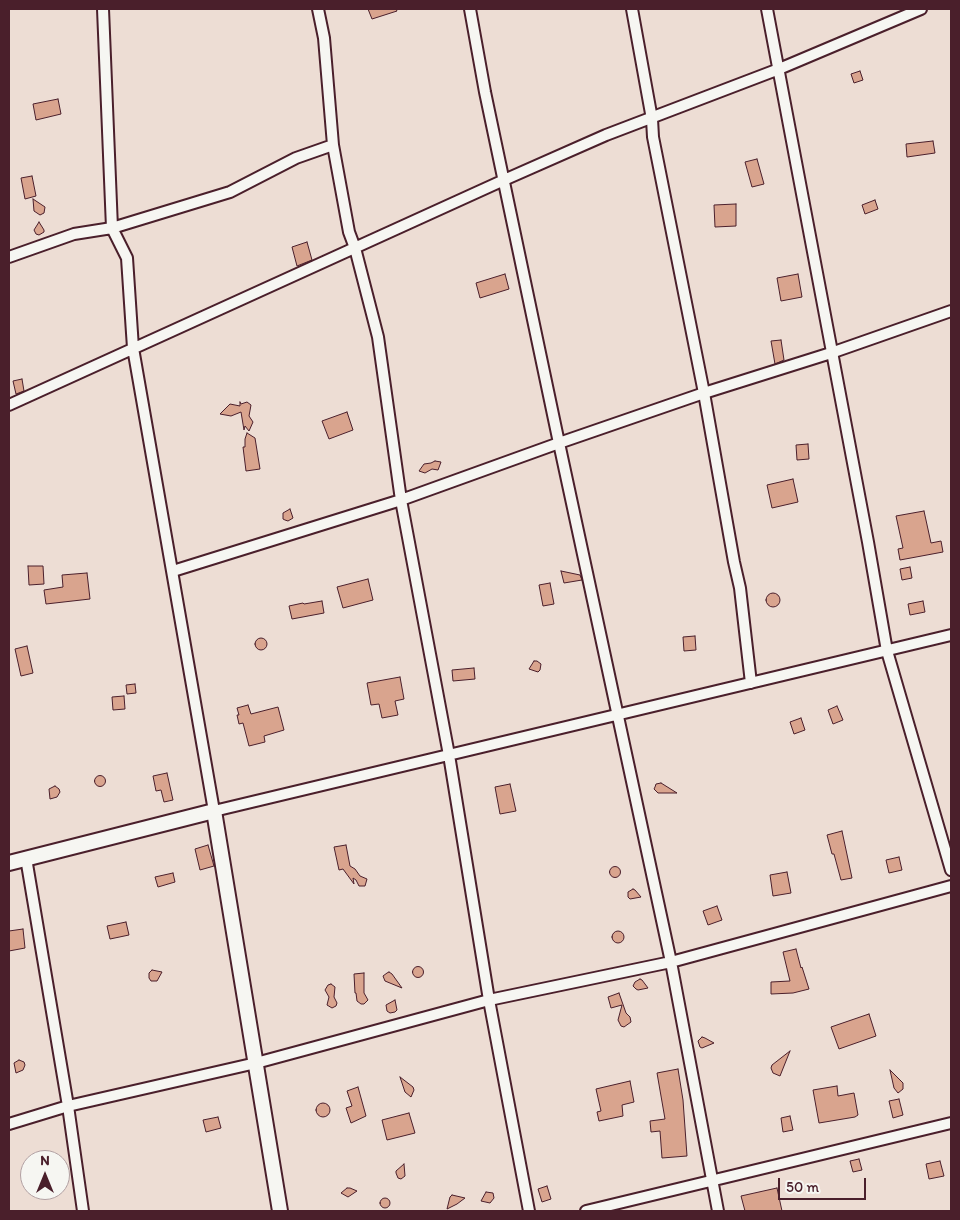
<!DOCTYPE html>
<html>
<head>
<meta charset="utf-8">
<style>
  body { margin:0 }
  #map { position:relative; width:960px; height:1220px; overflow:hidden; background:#edddd4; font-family:Itim,sans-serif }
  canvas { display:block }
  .frame { position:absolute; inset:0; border:10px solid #4a1f2b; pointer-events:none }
  .north { position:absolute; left:20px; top:1150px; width:50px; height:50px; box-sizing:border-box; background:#f6f6f2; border:1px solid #b1a0a2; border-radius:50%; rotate:0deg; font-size:14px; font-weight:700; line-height:20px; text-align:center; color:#4a1f2b }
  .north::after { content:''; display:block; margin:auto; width:18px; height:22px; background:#4a1f2b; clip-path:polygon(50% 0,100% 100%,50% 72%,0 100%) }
  .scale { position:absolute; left:778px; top:1178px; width:88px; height:22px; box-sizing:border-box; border:2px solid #4a1f2b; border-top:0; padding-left:6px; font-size:15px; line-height:18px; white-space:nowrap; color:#4a1f2b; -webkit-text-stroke:4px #f6f6f2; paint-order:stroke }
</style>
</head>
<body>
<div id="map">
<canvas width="960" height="1220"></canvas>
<div class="frame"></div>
<div class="north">N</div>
<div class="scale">50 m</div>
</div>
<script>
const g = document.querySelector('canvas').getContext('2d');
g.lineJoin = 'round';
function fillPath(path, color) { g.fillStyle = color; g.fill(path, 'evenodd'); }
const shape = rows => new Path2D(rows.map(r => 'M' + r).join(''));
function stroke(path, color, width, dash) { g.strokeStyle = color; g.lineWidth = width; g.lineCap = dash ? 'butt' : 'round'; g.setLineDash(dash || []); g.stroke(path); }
const building = shape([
  [368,9,396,9,397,11,372,19,368,9],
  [860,71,863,80,854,83,851,74,860,71],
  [58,99,61,114,36,120,33,104,58,99],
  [933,141,935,153,907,157,906,144,933,141],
  [757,159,764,184,752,187,745,162,757,159],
  [32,176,36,196,25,199,21,178,32,176],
  [33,199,45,207,44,213,40,215,34,211,33,199],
  [875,200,878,209,865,214,862,205,875,200],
  [736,204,736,226,715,227,714,205,736,204],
  [39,222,44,230,44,232,39,235,36,234,34,230,39,222],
  [307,242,312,260,297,266,292,247,307,242],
  [505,274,509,289,480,298,476,283,505,274],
  [798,274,802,297,781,301,777,278,798,274],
  [781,340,784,360,775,364,771,341,781,340],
  [22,379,24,391,16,394,13,381,22,379],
  [240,402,241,404,247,402,251,405,249,416,253,422,249,431,245,426,244,430,241,412,231,416,220,414,230,404,240,406,240,402],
  [347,412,353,430,329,439,322,421,347,412],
  [247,433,255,438,260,469,246,471,243,447,245,447,245,439,247,433],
  [808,444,809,459,797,460,796,445,808,444],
  [435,461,441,462,438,470,432,469,425,473,419,471,424,464,431,463,435,461],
  [793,479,798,502,772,508,767,485,793,479],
  [290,509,293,518,288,521,285,520,283,519,283,513,290,509],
  [924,511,931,543,941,541,943,552,900,560,898,549,903,548,896,516,924,511],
  [28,566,43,566,44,584,29,585,28,566],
  [910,567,912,578,902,580,900,569,910,567],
  [561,571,580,575,582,580,564,583,561,571],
  [87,573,90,599,46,604,44,590,63,587,62,575,87,573],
  [368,579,373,600,343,608,337,587,368,579],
  [550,583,554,604,543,606,539,585,550,583],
  '766 600a7 7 0 1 1 14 0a7 7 0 1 1-14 0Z',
  [322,601,324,613,292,619,289,606,303,603,304,604,322,601],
  [923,601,925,612,910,615,908,604,923,601],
  [695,636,696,650,684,651,683,637,695,636],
  '255 644a6 6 0 1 1 12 0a6 6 0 1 1-12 0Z',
  [27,646,33,673,21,676,15,649,27,646],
  [534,661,537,661,541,664,540,670,538,672,529,669,534,661],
  [474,668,475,679,453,681,452,670,474,668],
  [400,677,404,699,395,701,398,715,382,718,379,704,371,705,367,683,400,677],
  [135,684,136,693,127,694,126,685,135,684],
  [124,696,125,709,113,710,112,697,124,696],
  [248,705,251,714,278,707,284,730,264,736,265,742,249,746,243,723,239,724,237,715,239,715,237,708,248,705],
  [837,706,843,720,833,724,828,710,837,706],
  [801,718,805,730,794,734,790,722,801,718],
  [167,773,173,800,164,802,161,790,156,791,153,776,167,773],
  '94.5 781a5.5 5.5 0 1 1 11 0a5.5 5.5 0 1 1-11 0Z',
  [661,783,677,793,658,793,654,789,655,787,656,784,661,783],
  [510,784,516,811,500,814,495,787,510,784],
  [55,786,59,789,60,792,57,797,50,799,49,789,55,786],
  [842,831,852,878,841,880,834,854,832,854,827,835,842,831],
  [208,845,214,866,200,870,195,849,208,845],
  [346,845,350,866,355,869,360,876,367,879,365,886,359,886,356,880,353,878,354,884,343,869,339,870,334,847,346,845],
  [899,857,902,870,889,873,886,860,899,857],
  '609.5 872a5.5 5.5 0 1 1 11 0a5.5 5.5 0 1 1-11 0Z',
  [787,872,791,893,773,896,770,875,787,872],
  [173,873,175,882,158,887,155,877,173,873],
  [633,889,635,890,641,897,630,899,628,897,628,892,633,889],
  [717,906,722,920,708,925,703,911,717,906],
  [126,922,129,935,110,939,107,926,126,922],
  [23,929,25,948,9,951,9,931,23,929],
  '612 937a6 6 0 1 1 12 0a6 6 0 1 1-12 0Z',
  [796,949,801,968,802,967,809,989,793,993,771,994,771,982,790,981,783,952,796,949],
  '412.5 972a5.5 5.5 0 1 1 11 0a5.5 5.5 0 1 1-11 0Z',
  [152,970,162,972,157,981,151,981,149,978,149,973,152,970],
  [389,972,392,974,402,988,385,981,383,976,387,973,389,972],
  [364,973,364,993,368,1000,364,1004,361,1004,357,1001,356,993,355,993,354,974,364,973],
  [640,979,642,980,648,988,638,990,636,989,633,986,635,982,640,979],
  [331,984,335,987,334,997,337,1003,336,1006,332,1008,327,1005,329,997,325,990,328,985,331,984],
  [619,993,626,1013,630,1017,631,1022,624,1027,621,1026,618,1020,622,1005,611,1008,608,997,619,993],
  [395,1000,397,1010,395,1012,390,1013,387,1011,386,1005,395,1000],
  [869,1014,876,1036,839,1049,831,1027,869,1014],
  [702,1037,705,1038,714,1043,702,1048,700,1047,698,1041,702,1037],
  [790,1051,780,1076,773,1073,771,1068,772,1065,790,1051],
  [19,1060,24,1062,25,1065,23,1070,16,1073,14,1063,19,1060],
  [678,1069,683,1100,687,1156,662,1158,660,1131,651,1132,650,1121,665,1119,657,1073,678,1069],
  [890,1070,903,1083,903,1089,898,1093,894,1088,890,1070],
  [400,1077,413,1087,414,1090,411,1097,405,1092,400,1077],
  [630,1081,634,1102,622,1105,623,1116,599,1121,597,1112,601,1111,596,1089,630,1081],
  [837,1086,838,1096,854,1093,858,1115,855,1117,819,1123,813,1090,837,1086],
  [358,1087,366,1116,351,1123,346,1108,352,1106,347,1091,358,1087],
  [899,1099,903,1115,893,1118,889,1101,899,1099],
  '316 1110a7 7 0 1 1 14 0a7 7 0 1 1-14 0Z',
  [409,1113,415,1133,387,1140,382,1120,409,1113],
  [790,1116,793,1130,783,1132,781,1118,790,1116],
  [218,1117,221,1128,206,1132,203,1120,218,1117],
  [859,1159,862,1170,853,1172,850,1161,859,1159],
  [940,1161,944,1176,929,1179,926,1164,940,1161],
  [404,1164,405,1176,401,1179,398,1178,396,1173,396,1171,404,1164],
  [547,1186,551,1199,542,1202,538,1189,547,1186],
  [347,1188,350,1188,357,1191,348,1197,341,1193,347,1188],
  [777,1188,782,1211,745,1211,741,1196,777,1188],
  [486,1192,493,1193,494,1198,490,1203,481,1201,486,1192],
  [452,1195,465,1198,457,1204,447,1209,450,1197,452,1195],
  '380 1203a5 5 0 1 1 10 0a5 5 0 1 1-10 0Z'
]);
fillPath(building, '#d9a48e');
stroke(building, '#4a1f2b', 1);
const minor = shape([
  [103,9,112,228,127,258,133,348,214,811,951,635],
  [318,9,324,38,333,145,349,232,355,248,378,337,401,500,449,755,489,1000,529,1211],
  [470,9,485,92,559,443,671,962,718,1211],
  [632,9,652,119,653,137,704,393,734,562,740,588,751,683],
  [767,9,868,542,887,651,951,870],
  [9,257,74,234,112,228,230,192,296,158,333,145],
  [9,405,504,180,606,135,779,69,921,9],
  [173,571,401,500,559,443,704,393,831,353,951,311],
  [26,858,68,1106,83,1211],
  [9,1124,68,1106,256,1063,489,1000,671,962,951,886],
  [586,1211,951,1123]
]);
const tertiary = shape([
  [9,863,214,811,280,1211]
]);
stroke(minor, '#4a1f2b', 14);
stroke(tertiary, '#4a1f2b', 18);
stroke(minor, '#f6f6f2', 10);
stroke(tertiary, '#f6f6f2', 14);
</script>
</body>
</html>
